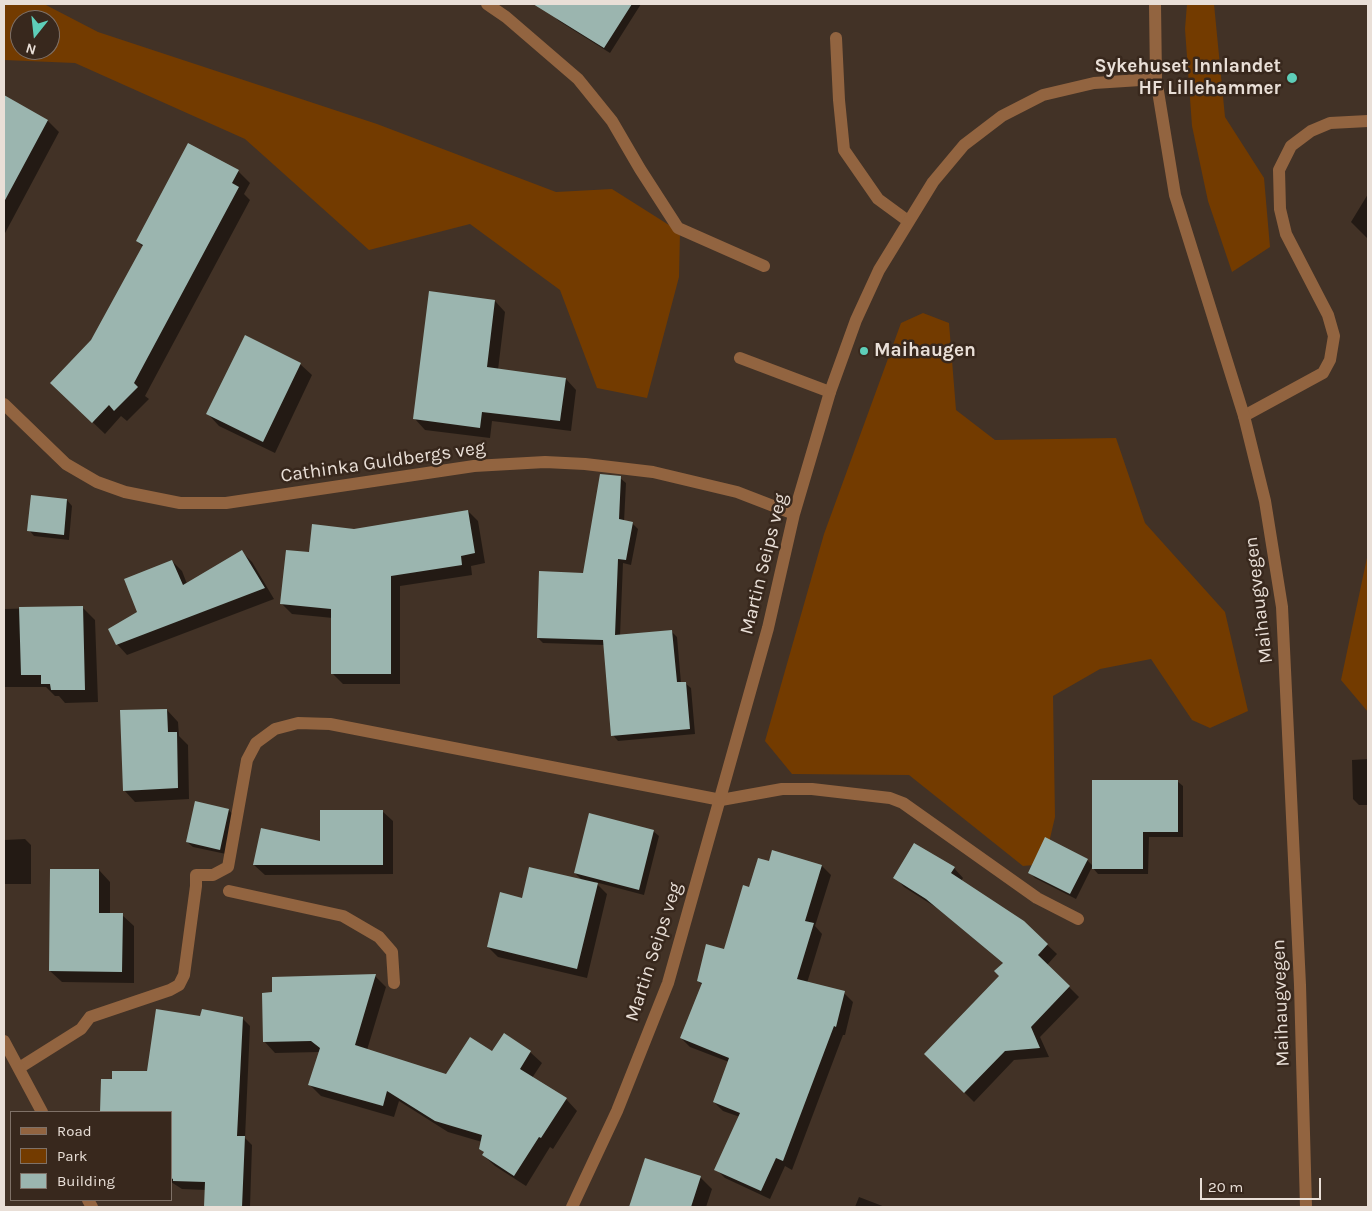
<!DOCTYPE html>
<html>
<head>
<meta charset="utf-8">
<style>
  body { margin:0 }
  #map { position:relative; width:1372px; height:1211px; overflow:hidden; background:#423226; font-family:Karla,sans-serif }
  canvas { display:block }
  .frame { position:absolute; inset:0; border:5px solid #e9dfd7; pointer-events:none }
  .legend { position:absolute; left:10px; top:1111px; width:162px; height:90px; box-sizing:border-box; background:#38281d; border:1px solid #7f7167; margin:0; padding:6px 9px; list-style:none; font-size:15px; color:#e9dfd7 }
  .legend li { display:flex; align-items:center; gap:10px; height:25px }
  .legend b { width:25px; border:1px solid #7f7167 }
  .north { position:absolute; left:10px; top:10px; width:50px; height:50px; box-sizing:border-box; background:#38281d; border:1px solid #7f7167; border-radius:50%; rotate:196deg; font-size:14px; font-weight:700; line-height:20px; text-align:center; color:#e9dfd7 }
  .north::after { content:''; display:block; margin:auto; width:18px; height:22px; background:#5eceb8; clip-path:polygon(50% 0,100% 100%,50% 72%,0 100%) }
  .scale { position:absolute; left:1200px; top:1178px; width:121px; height:22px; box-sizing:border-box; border:2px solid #e9dfd7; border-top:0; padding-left:6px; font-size:15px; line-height:18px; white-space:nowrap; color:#e9dfd7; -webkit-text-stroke:4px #38281d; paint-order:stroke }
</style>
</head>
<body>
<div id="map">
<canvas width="1372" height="1211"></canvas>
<div class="frame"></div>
<ul class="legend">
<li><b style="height:6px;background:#926440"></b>Road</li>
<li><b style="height:14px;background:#733b00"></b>Park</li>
<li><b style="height:14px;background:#9bb5af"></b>Building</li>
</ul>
<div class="north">N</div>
<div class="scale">20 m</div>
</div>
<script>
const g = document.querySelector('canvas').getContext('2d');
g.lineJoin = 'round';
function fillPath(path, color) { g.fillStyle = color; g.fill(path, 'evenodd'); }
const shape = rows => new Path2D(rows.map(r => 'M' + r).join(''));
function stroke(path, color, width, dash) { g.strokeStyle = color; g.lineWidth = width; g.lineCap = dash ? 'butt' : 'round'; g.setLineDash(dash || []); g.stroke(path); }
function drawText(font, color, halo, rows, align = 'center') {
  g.font = font + ' Karla,sans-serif'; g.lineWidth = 5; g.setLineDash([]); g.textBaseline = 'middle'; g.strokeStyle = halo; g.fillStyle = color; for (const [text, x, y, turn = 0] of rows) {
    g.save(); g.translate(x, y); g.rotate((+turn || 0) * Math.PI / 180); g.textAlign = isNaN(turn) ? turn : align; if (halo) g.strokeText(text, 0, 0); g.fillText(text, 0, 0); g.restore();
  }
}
fillPath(shape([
  [4,4,44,4,98,32,377,124,556,192,612,189,680,232,679,277,647,398,597,388,560,290,470,224,369,250,245,139,75,63,4,60],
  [20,20,50,20,50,50,20,50],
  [1187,4,1214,4,1225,117,1264,178,1270,247,1232,272,1208,201,1192,126,1185,29],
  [923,313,949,323,956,410,995,440,1116,438,1145,523,1225,612,1248,711,1210,728,1192,720,1151,659,1100,669,1053,696,1055,817,1044,864,1023,866,909,775,792,774,765,741,824,534,901,323],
  [1368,553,1368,712,1341,680]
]), '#733b00');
fillPath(shape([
  [562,4,641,4,610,53,559,21,554,16],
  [4,96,48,121,59,132,4,235],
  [238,171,250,183,244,194,250,200,145,396,149,399,127,421,121,416,105,434,64,395,143,247,137,241],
  [1368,194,1368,239,1351,222],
  [495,301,505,312,498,370,566,379,576,390,571,431,492,421,490,438,425,430,415,419],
  [300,364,312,375,275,453,219,426,208,414],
  [620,478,626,483,624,522,632,523,638,529,631,565,623,563,620,636,671,631,677,637,681,683,685,683,691,688,695,734,618,741,613,735,605,645,543,643,538,638,584,574],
  [67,500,72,506,69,540,34,536,29,530],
  [468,511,478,521,485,563,471,566,472,575,400,586,400,684,343,684,333,674,333,618,292,614,281,603,310,554,354,530],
  [242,552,252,562,274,599,127,655,117,644,172,561,182,571,187,584],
  [82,607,95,620,98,702,65,703,59,696,55,696,46,687,4,687,4,609],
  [167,710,178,722,179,736,188,745,189,799,135,802,124,790],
  [1368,759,1368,805,1359,805,1353,799,1352,760],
  [1177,781,1183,786,1183,837,1149,837,1148,874,1098,874,1092,867,1076,899,1035,878,1029,872,1087,860,1093,866],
  [196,803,229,810,234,816,226,854,193,847,187,842],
  [382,811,393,821,393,874,265,875,254,865,321,842],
  [653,831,659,836,644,895,595,882,607,894,587,978,498,957,488,947,522,899,583,881,575,873],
  [25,839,31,845,31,884,4,884,4,840],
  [770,863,822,866,831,875,815,926,822,934,807,983,844,993,853,1002,845,1035,843,1035,792,1170,785,1166,770,1199,725,1178,716,1169,740,1117,723,1111,714,1102,729,1062,690,1047,681,1038,702,985,698,981,725,950,750,889],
  [954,868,963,878,961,881,1023,922,1057,954,1047,965,1079,997,1040,1037,1049,1057,1014,1060,974,1102,926,1054,1001,976,1004,964,937,908,904,887,895,877],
  [99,870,110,882,110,914,122,915,134,926,134,983,62,982,50,971],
  [375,976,386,987,367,1050,447,1075,493,1053,530,1052,542,1063,532,1078,566,1099,577,1111,553,1149,550,1147,526,1186,495,1166,483,1155,485,1153,481,1149,482,1142,448,1132,399,1101,394,1117,321,1096,310,1085,320,1052,275,1053,264,1041],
  [201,1017,242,1018,250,1026,245,1138,252,1145,250,1207,205,1207,206,1190,182,1189,171,1182,171,1112,102,1112,102,1080,113,1081,148,1073],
  [646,1159,701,1178,712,1189,706,1207,630,1207],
  [859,1197,885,1207,855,1207]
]), '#0007');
fillPath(shape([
  [533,4,632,4,604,48],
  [4,95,48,120,4,202],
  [188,143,239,170,232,183,239,187,134,383,138,387,114,411,109,405,92,423,50,383,91,340,143,245,136,241],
  [429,291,495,300,487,367,566,378,560,421,482,412,480,428,413,419],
  [245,335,301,363,263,442,206,414],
  [600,474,621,476,619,519,633,522,626,560,618,559,615,635,672,630,677,682,686,682,690,729,611,736,603,640,537,638,539,571,583,573],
  [31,495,67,499,64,535,27,531],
  [468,510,475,553,461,556,462,565,391,576,391,674,331,674,331,609,280,604,286,550,309,552,312,524,354,529],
  [242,550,265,588,116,645,108,629,137,612,124,579,172,560,183,585],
  [83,606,85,690,51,690,50,684,41,684,41,675,21,675,19,607],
  [167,709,168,732,177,732,178,788,123,791,120,710],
  [1092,780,1178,780,1178,832,1143,832,1143,869,1092,869],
  [195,801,229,809,220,850,186,842],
  [320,810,383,810,383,865,253,865,261,828,320,841],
  [589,813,654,830,639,890,574,873],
  [1045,837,1088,859,1070,894,1028,873],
  [914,843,955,867,951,873,1024,921,1048,944,1038,955,1070,986,1031,1027,1040,1048,1005,1051,964,1093,924,1054,999,976,994,971,1003,963,926,899,893,878],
  [772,850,822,865,805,921,814,923,797,979,845,991,836,1027,834,1026,783,1161,776,1158,761,1191,714,1170,740,1113,713,1102,729,1058,680,1038,702,983,697,981,706,944,724,949,743,885,749,887,758,858,769,861],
  [529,867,598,883,577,969,487,947,500,892,522,898],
  [50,869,99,869,99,913,123,913,122,972,49,971],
  [376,974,355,1045,446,1074,470,1037,492,1051,504,1033,531,1051,520,1069,567,1098,541,1138,539,1137,514,1176,482,1155,484,1152,479,1149,482,1135,435,1121,387,1091,383,1106,308,1085,320,1048,311,1041,263,1042,262,993,272,992,272,977],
  [156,1009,200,1016,202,1009,243,1017,237,1136,245,1136,242,1207,204,1207,205,1182,173,1181,173,1179,171,1178,171,1112,100,1112,101,1079,112,1079,112,1071,147,1071],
  [645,1158,701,1176,691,1207,629,1207]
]), '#9bb5af');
stroke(shape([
  [487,4,506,17,578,79,612,121,640,169,678,228,764,266],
  [836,38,839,100,844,150,878,199,908,221],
  [740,358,830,392],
  [1244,416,1323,373,1330,360,1334,336,1328,315,1286,234,1280,209,1279,170,1291,146,1311,131,1330,123,1368,121],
  [229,891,343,916,379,937,392,952,394,983],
  [19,1068,81,1029,90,1017,170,990,179,985,184,975,196,886,196,875,213,875,228,867,247,760,256,743,275,729,298,723,330,724,721,800,782,789,812,789,890,798,903,803,1037,898,1078,919]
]), '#926440', 12);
stroke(shape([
  [4,404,66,464,97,482,125,492,180,503,226,503,474,466,545,462,585,464,653,472,737,492,794,514],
  [572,1207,617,1111,668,983,768,628,794,514,830,392,856,320,879,270,933,182,964,145,1002,116,1043,95,1094,83,1156,79]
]), '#926440', 12);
stroke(shape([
  [1155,4,1156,79,1175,195,1244,416,1265,501,1282,607,1300,985,1306,1207],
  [4,1041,42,1112],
  [88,1200,92,1207]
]), '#926440', 12);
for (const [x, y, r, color] of [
  [1292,78,6,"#5eceb8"],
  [864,351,5,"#5eceb8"]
]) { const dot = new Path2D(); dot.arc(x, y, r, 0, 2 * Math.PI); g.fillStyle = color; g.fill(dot); stroke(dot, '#38281d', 2); }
drawText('bold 19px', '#e9dfd7', '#38281d', [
  ["Sykehuset Innlandet",1281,67],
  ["HF Lillehammer",1281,89],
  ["Maihaugen",874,351,"left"]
], 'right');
drawText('19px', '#e9dfd7', '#38281d', [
  ["Cathinka Guldbergs veg",383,462,-8],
  ["Martin Seips veg",764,564,-76],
  ["Maihaugvegen",1259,600,-97],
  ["Martin Seips veg",654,952,-72],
  ["Maihaugvegen",1281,1003,-92]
]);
</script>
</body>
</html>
